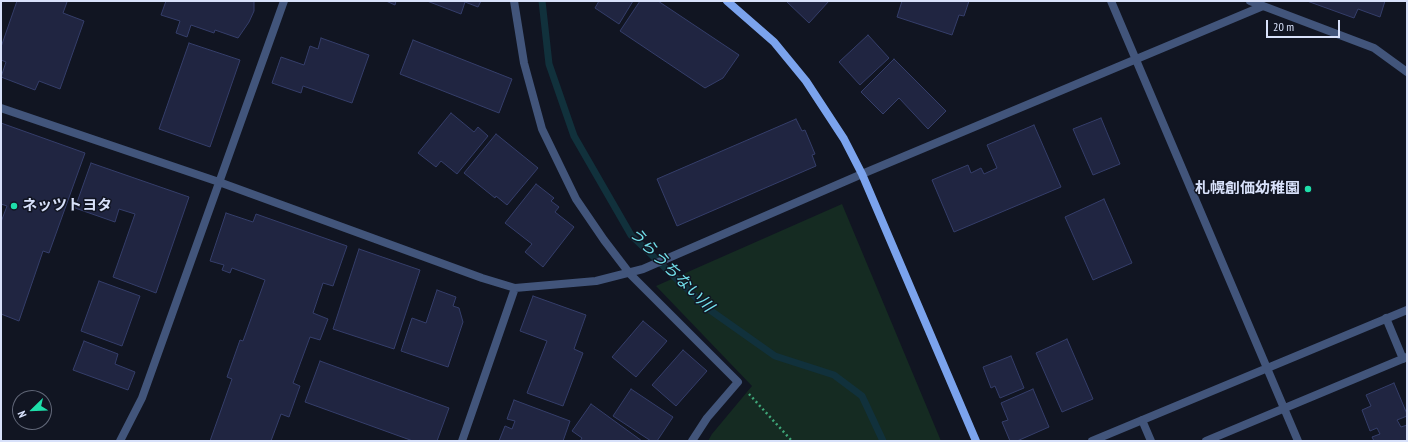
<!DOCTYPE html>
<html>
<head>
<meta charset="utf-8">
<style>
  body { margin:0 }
  #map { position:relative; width:1408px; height:442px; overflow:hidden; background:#111522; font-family:"PT Sans Narrow",sans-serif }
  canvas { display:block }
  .frame { position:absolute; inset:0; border:2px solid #d8e1fa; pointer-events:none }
  .north { position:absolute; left:12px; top:390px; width:40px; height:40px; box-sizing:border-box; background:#111522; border:1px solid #616778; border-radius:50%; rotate:247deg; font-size:11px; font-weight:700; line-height:16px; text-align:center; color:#d8e1fa }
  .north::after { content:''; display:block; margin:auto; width:14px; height:18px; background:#1edfaa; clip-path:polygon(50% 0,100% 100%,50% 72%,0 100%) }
  .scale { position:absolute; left:1266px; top:20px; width:74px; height:18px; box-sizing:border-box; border:2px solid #d8e1fa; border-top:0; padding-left:5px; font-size:12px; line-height:14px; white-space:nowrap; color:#d8e1fa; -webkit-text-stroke:3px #111522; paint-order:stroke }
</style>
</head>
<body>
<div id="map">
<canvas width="1408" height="442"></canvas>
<div class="frame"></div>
<div class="north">N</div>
<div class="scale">20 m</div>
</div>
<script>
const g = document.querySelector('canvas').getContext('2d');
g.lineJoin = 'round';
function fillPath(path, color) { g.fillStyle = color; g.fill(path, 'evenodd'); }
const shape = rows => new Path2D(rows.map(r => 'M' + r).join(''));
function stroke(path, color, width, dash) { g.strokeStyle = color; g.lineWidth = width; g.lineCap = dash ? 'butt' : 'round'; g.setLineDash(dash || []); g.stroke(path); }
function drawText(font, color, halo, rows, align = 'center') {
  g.font = font + ' "PT Sans Narrow","Noto Sans JP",sans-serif'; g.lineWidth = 3; g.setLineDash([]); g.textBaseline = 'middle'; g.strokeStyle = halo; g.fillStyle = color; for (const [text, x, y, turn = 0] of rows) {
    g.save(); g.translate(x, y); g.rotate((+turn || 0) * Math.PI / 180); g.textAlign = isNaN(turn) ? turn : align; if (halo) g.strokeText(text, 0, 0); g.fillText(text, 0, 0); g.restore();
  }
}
fillPath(shape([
  [842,204,941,441,708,441,712,434,752,386,656,286]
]), '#152b22');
stroke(shape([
  [542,1,549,64,574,136,631,235,707,308,775,356,834,375,862,396,883,441]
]), '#11313c', 7);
const building = shape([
  [17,1,65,1,67,2,63,13,84,21,60,89,39,81,35,90,1,77,6,62,1,60,1,47,17,1],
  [166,1,254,1,254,11,249,22,238,38,215,30,214,33,191,25,187,37,176,33,180,21,161,15,166,1],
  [386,1,396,1,395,5,386,1],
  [427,1,481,1,478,7,465,2,461,14,427,1],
  [599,1,633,1,619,24,595,8,599,1],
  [640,1,658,1,739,55,723,78,705,88,620,31,640,1],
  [786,1,829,1,809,23,786,1],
  [902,1,969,1,964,16,959,15,952,35,897,17,902,1],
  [1307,1,1385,1,1380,17,1358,9,1354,18,1307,1],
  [868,35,889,58,860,85,839,62,868,35],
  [321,38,369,55,352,103,303,86,301,93,272,83,281,57,304,65,310,46,318,49,321,38],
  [413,40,512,79,499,113,400,74,413,40],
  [189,43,240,60,210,147,159,129,189,43],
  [894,59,946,111,928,129,899,98,883,114,861,92,894,59],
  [451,113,474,132,478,127,488,136,457,174,441,161,436,167,418,153,451,113],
  [1101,118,1120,164,1093,175,1073,129,1101,118],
  [796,119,802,131,805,130,815,154,812,155,816,166,677,226,657,179,796,119],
  [1,123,85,153,49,253,43,251,19,321,1,314,1,222,7,206,1,204,1,123],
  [1034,125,1061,187,954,232,932,180,968,165,971,173,981,168,984,174,997,168,987,145,1034,125],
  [496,134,538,168,507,205,496,196,495,198,464,173,496,134],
  [91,163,189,197,156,293,113,277,135,214,119,209,115,222,75,208,91,163],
  [536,184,554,198,551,201,559,207,555,212,574,227,543,267,525,252,532,244,505,223,536,184],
  [1104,199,1132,263,1093,280,1065,217,1104,199],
  [226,213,253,222,256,214,347,246,333,286,323,283,313,313,328,319,320,340,310,337,293,383,300,386,289,417,281,414,271,441,210,441,232,379,227,377,240,340,243,341,265,280,232,268,230,273,222,270,224,265,210,261,226,213],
  [359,249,420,270,394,349,333,329,359,249],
  [99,281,140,296,122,346,81,331,99,281],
  [437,290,456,297,453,306,459,308,463,322,448,367,401,351,412,318,426,323,437,290],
  [533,296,586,315,574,349,583,353,563,406,527,393,547,341,520,331,533,296],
  [643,321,667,341,636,377,612,357,643,321],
  [1067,339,1093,399,1062,412,1036,353,1067,339],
  [84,341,118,354,115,364,135,372,128,390,73,370,84,341],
  [683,350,707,371,676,406,652,385,683,350],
  [1011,356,1024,388,1000,398,995,386,991,388,983,367,1011,356],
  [320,361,449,408,437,441,413,441,305,402,320,361],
  [1394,383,1407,414,1407,416,1397,420,1401,427,1407,425,1407,441,1374,441,1372,437,1380,434,1377,428,1370,431,1362,410,1371,406,1366,395,1394,383],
  [631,389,673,417,657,441,651,441,613,416,631,389],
  [1033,389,1049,427,1017,441,1010,441,1002,422,1008,420,1001,403,1033,389],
  [514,400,570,421,563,441,499,441,505,426,512,429,515,421,507,419,514,400],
  [591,404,642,441,580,441,582,438,572,431,591,404]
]);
fillPath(building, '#202541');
stroke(building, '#353e6a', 1);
stroke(shape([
  [749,394,792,441]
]), '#3fa779', 2.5, [2, 3]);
stroke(shape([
  [514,1,524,63,542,129,576,199,604,240,630,274,738,382,707,418,692,441],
  [1111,1,1298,441],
  [1250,1,1374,48,1407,72],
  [1,108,219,182,482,278,515,288,596,281,643,269,862,174,1263,6],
  [1386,318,1403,359],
  [1142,420,1151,441],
  [120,441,142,398,284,1],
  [462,441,515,288],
  [1092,441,1407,310],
  [1206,441,1407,357]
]), '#42557b', 8);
stroke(shape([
  [727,1,774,42,806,81,844,139,862,174,976,441]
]), '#7ba3ed', 8);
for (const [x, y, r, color] of [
  [1308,189,4,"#1edfaa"],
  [14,206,4,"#1edfaa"]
]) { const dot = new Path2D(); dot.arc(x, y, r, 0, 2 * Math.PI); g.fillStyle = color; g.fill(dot); stroke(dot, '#111522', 1.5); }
drawText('bold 15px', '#d8e1fa', '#111522', [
  ["札幌創価幼稚園",1300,189],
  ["ネッツトヨタ",22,206,"left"]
], 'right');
drawText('italic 16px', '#73e1ec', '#111522', [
  ["うらうちない川",671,270,45]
]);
</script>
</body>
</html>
